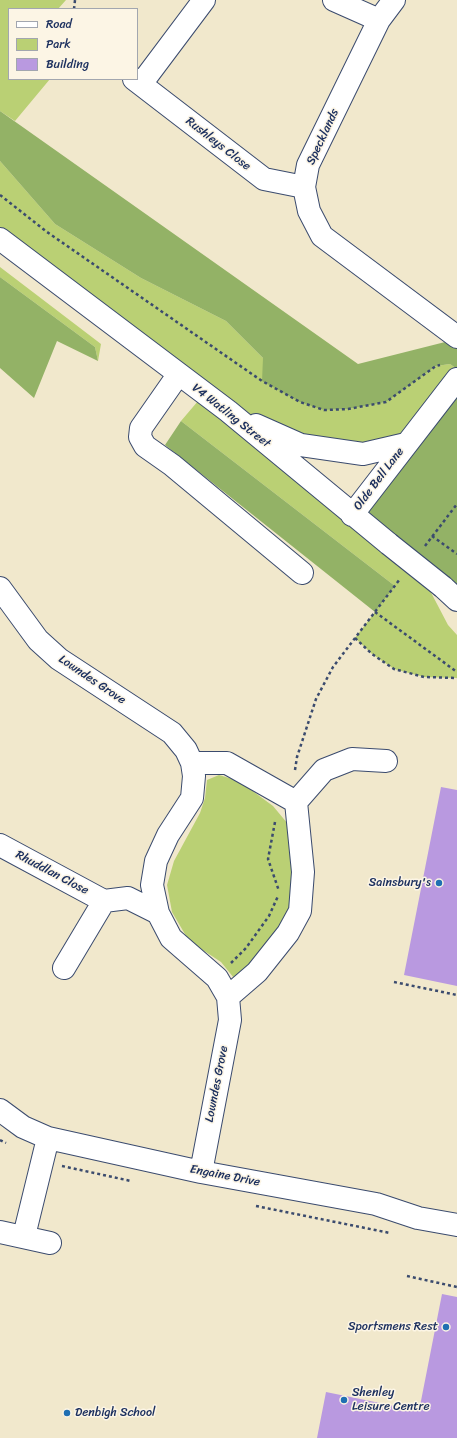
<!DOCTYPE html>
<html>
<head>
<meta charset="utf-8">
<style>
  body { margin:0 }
  #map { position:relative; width:457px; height:1438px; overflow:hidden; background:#f1e8cc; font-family:Sriracha,sans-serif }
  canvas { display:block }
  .legend { position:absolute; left:8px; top:8px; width:130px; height:72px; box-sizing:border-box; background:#fcf5e5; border:1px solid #a2a6af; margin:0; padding:5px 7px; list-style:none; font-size:12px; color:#1b2f5e }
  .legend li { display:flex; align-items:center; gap:8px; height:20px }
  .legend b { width:20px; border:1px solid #a2a6af }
</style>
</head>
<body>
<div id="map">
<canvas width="457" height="1438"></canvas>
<ul class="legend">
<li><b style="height:5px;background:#fff"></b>Road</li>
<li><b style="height:11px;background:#bad074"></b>Park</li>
<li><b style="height:11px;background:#b999e0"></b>Building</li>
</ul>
</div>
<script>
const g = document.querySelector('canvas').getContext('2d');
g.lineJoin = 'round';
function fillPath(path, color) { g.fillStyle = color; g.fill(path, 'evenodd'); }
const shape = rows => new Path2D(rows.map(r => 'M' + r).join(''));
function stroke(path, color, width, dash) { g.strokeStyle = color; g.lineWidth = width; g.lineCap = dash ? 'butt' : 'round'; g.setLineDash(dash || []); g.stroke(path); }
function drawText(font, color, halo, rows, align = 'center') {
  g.font = font + ' Sriracha,sans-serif'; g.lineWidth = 3; g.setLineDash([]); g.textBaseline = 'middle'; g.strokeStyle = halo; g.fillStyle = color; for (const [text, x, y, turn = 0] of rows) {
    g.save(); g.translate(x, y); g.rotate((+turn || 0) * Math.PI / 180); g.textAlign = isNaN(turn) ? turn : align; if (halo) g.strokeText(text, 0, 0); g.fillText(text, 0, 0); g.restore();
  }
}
fillPath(shape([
  [0,0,66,0,58,9,9,9,9,79,50,79,15,121,0,111],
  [0,161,55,224,141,278,226,321,263,358,324,410,348,409,385,402,436,366,450,364,457,369,406,444,363,454,230,412,414,560,448,625,457,635,457,678,424,677,394,669,372,654,355,638,395,586,181,421,204,394,0,238],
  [0,267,101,344,98,361,95,347,0,277],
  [219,775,239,781,273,806,288,824,295,839,291,907,283,928,238,983,221,962,189,941,172,912,167,885,174,861,200,813,205,798,207,780]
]), '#bad074');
fillPath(shape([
  [0,111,358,364,457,339,457,369,450,364,436,366,386,402,348,409,324,410,300,402,262,381,263,358,226,321,141,278,55,224,0,161],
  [0,277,95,347,98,361,57,341,34,398,0,368],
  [457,379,457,600,352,515],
  [181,421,395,586,375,612,165,445]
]), '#93b266');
fillPath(shape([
  [441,787,457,790,457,986,404,975],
  [442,1294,457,1297,457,1438,317,1438,326,1392,419,1411]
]), '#b999e0');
const minor = shape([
  [334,0,379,20],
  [394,0,379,20,308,165,304,187,309,211,322,236,457,337],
  [134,79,264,179,304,187],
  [141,84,204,0],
  [0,239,228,411,389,544],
  [178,375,141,428,140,437,145,446,172,465,302,573],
  [256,425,301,445,363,454,406,444],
  [352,515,457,379],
  [443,587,457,600],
  [0,588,38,640,59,659,172,733,186,750,192,763,194,776,192,798,168,835,156,861,152,885,158,913,171,938,217,978,228,997,230,1020,201,1172],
  [192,763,227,763,296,802],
  [0,845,104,901],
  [64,968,104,901,128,898,158,913],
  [228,997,257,972,288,933,300,911,303,872,296,802,324,770,352,759,386,761],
  [0,1110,23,1127,48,1138,201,1172,376,1204,418,1218,457,1225],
  [0,1232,50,1243],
  [24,1236,48,1138]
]);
stroke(minor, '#3b4b6e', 24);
stroke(shape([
  [74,9,75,0],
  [0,195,47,232,262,381,300,402,324,410,348,409,386,402,436,366,440,365],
  [432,536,457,554],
  [425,546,457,504],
  [375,612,457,672],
  [355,638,372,654,394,669,424,677,457,678],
  [295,770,297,757,316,699,333,667,400,579],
  [275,822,268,859,279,891],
  [231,963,246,948,269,916,278,896],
  [394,982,457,995],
  [0,1140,6,1143],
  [62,1166,131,1181],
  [256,1206,390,1233],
  [407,1276,457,1287]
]), '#3b4b6e', 2.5, [3, 3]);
stroke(minor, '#fff', 22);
const minorBridge = shape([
  [389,544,443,587]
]);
stroke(minorBridge, '#3b4b6e', 24, []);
stroke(minorBridge, '#fff', 22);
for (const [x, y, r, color] of [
  [439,883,4,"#1f6fb2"],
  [446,1327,4,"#1f6fb2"],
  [344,1400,4,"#1f6fb2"],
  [67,1413,4,"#1f6fb2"]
]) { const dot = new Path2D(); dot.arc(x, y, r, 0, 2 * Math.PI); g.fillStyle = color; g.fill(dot); stroke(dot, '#fcf5e5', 1.5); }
drawText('12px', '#1b2f5e', '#fcf5e5', [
  ["Specklands",323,137,-65],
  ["Rushleys Close",218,144,38],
  ["V4 Watling Street",231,416,38],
  ["Olde Bell Lane",379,479,-53],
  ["Lowndes Grove",92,680,34],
  ["Rhuddlan Close",52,873,28],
  ["Lowndes Grove",217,1084,-79],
  ["Engaine Drive",225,1176,11]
]);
drawText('12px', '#1b2f5e', '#fcf5e5', [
  ["Sainsbury's",431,883],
  ["Sportsmens Rest",438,1327],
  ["Shenley",352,1393,"left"],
  ["Leisure Centre",352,1407,"left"],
  ["Denbigh School",75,1413,"left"]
], 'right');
</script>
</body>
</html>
